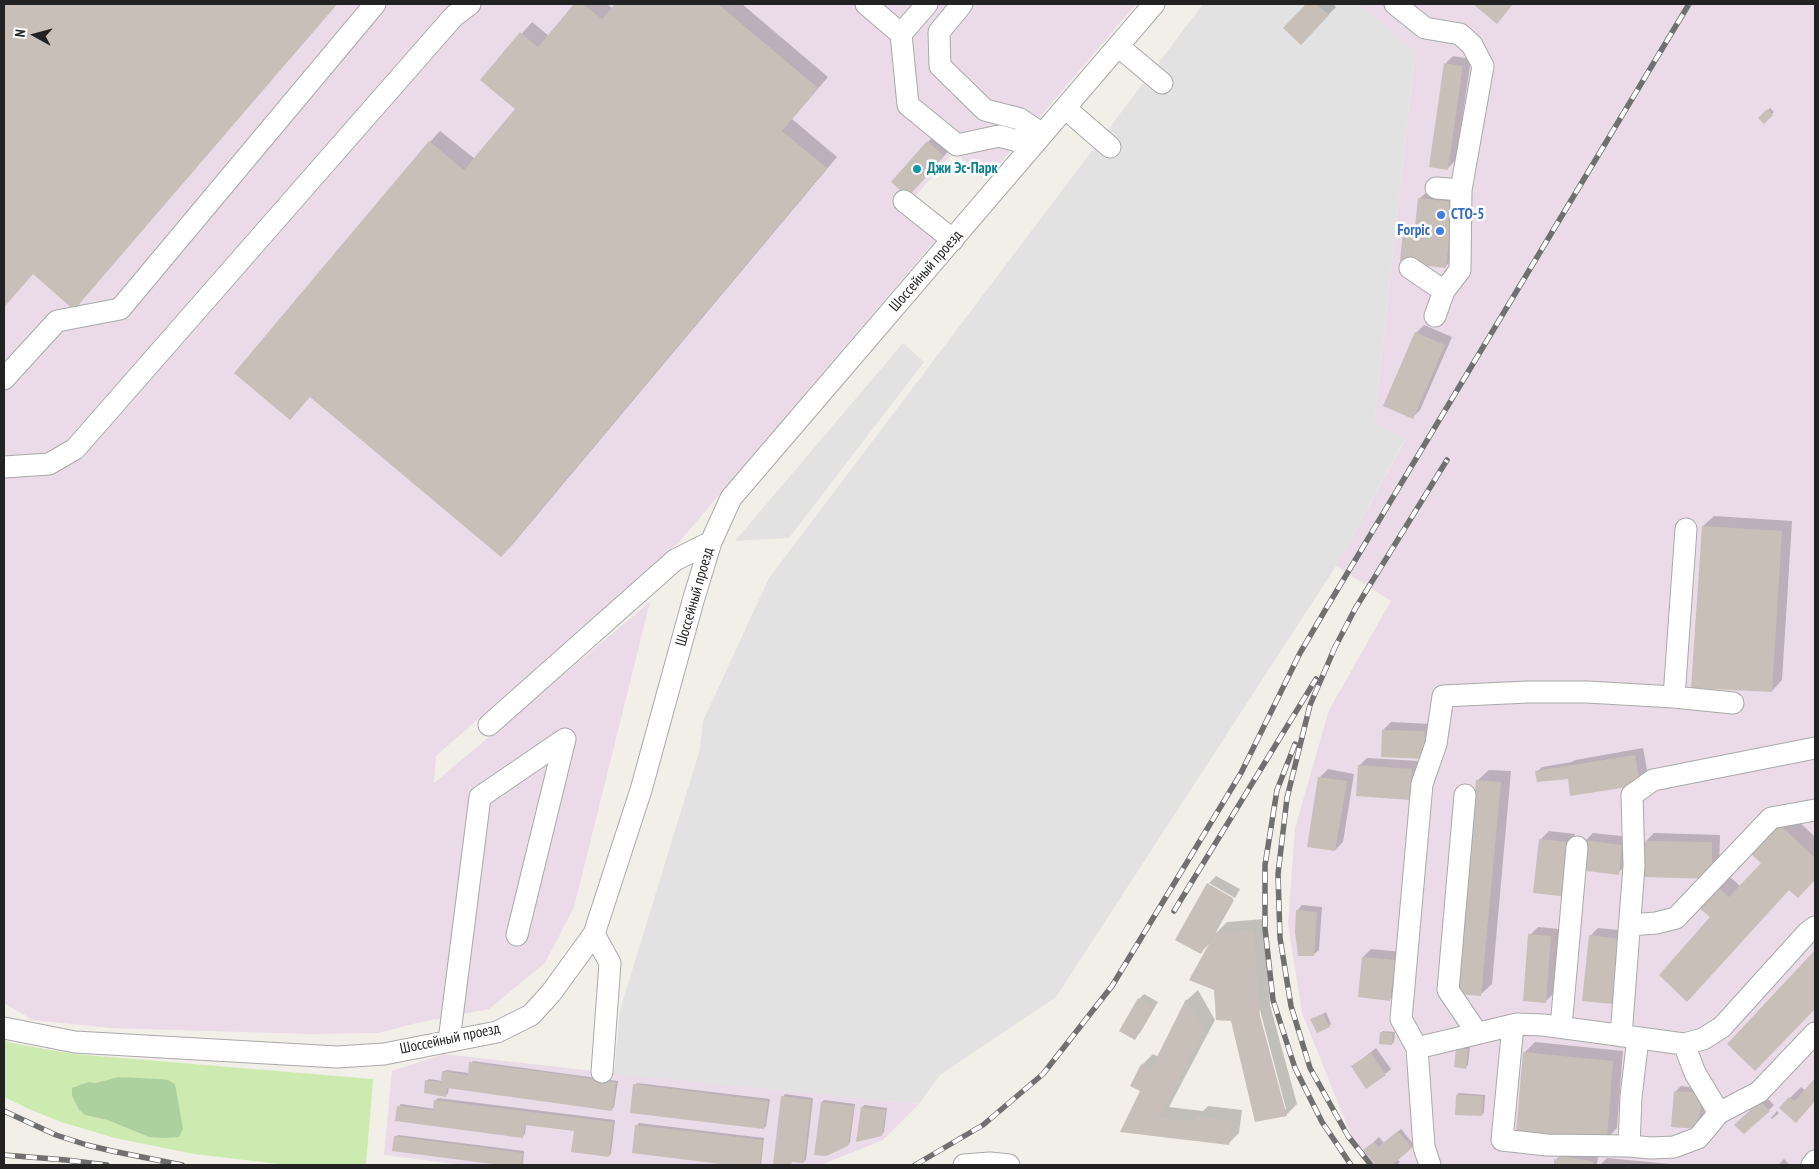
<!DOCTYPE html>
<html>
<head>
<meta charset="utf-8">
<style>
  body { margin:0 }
  #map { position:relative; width:1819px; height:1169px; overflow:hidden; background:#f2efe9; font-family:"PT Sans Narrow",sans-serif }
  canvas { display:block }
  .frame { position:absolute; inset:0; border:5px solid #222; pointer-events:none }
  .north { position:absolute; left:10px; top:10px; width:50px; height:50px; -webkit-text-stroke:4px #fff; paint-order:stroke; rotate:277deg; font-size:14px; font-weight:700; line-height:20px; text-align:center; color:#222 }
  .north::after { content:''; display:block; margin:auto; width:18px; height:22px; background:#222; clip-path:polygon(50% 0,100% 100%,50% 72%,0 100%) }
</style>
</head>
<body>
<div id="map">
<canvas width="1819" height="1169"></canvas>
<div class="frame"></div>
<div class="north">N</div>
</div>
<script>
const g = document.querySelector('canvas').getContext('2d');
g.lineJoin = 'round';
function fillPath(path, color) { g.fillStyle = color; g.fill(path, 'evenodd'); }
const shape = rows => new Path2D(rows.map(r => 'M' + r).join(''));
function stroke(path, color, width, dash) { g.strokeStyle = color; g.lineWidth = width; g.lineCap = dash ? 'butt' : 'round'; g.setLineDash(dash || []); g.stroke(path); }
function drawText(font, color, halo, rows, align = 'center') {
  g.font = font + ' "PT Sans Narrow",sans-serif'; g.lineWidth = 5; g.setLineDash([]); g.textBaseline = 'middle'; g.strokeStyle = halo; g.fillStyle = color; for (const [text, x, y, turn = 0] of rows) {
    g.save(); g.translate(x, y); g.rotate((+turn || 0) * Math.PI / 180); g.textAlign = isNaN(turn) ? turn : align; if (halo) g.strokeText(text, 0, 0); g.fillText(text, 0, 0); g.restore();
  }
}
fillPath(shape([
  [4,4,1136,4,986,180,954,152,905,208,938,237,680,541,436,756,434,783,650,602,574,907,545,963,489,1009,417,1023,378,1033,310,1034,110,1028,33,1020,4,1003],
  [1358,4,1815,4,1815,1165,1374,1165,1353,1140,1302,1013,1288,924,1295,828,1329,710,1391,601,1336,566,1405,440,1374,424,1415,52],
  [444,1054,602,1072,919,1104,883,1140,821,1165,463,1165,384,1155,392,1071]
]), '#ebdbe8');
fillPath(shape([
  [4,1040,11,1043,74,1054,373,1079,366,1165,287,1165,194,1154,115,1138,61,1122,31,1110,4,1097],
  [118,1077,175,1084,176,1099,149,1137,107,1120,85,1115,79,1110,72,1096,72,1089,88,1082,95,1083]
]), '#cdebb0');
fillPath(shape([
  [118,1077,160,1079,168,1080,175,1084,183,1129,179,1137,164,1138,149,1137,107,1120,85,1115,79,1110,72,1096,72,1088,88,1082,95,1083]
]), '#add19e');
fillPath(shape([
  [1203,4,1358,4,1415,51,1374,424,1405,439,1336,566,1056,997,940,1075,919,1104,614,1074,620,1010,700,749,703,721,769,578],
  [903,343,924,362,789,538,735,541]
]), '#e2e2e2');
fillPath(shape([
  [4,4,337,4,82,300,33,273,4,307],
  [576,4,607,4,613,9,617,4,742,4,828,77,792,119,837,157,512,545,501,556,430,142,440,131,475,159,517,109,482,79,532,22,549,36],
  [1308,4,1333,4,1336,7,1301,43,1285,28],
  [1453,56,1471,59,1456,160,1448,168,1445,64],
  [1770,108,1774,112,1764,122,1760,118],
  [936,134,951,148,916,188,928,142],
  [1428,191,1460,194,1453,259,1445,267,1410,261,1404,232,1409,227,1416,228,1419,199],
  [1424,325,1452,337,1420,410,1412,418,1416,333],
  [1714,516,1792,521,1782,680,1772,691,1703,526],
  [1391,722,1433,724,1432,750,1383,730],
  [1643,748,1648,775,1572,795,1569,777,1537,772,1542,767,1572,762,1575,760],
  [1367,758,1420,761,1410,799,1359,766],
  [1328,769,1354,774,1343,842,1335,850,1308,846,1320,777],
  [1489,770,1511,771,1492,984,1481,994,1478,780],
  [1790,813,1815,837,1815,878,1798,896,1790,888,1711,917,1700,907,1729,876,1740,886,1762,863,1752,853],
  [1549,831,1575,834,1569,887,1561,895,1541,839],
  [1593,833,1630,837,1626,865,1618,873,1585,841],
  [1654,833,1720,835,1719,870,1646,841],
  [1216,876,1240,889,1235,898,1209,883],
  [1209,883,1209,886,1234,900,1215,934,1227,922,1264,919,1270,1005,1297,1104,1286,1115,1232,1020,1210,943,1200,953,1177,939],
  [1257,1010,1260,1010,1286,1109,1283,1109],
  [1302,905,1322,907,1319,950,1313,955,1297,911],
  [1538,927,1559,929,1553,994,1545,1002,1530,935],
  [1598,928,1627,931,1621,995,1590,936],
  [1371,949,1402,952,1398,991,1390,999,1359,996,1363,957],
  [1815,952,1815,1008,1755,1069,1728,1044],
  [1198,990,1215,1020,1169,1107,1203,1111,1208,1106,1242,1110,1239,1133,1228,1144,1122,1131,1142,1090,1142,1065,1153,1054,1159,1057,1187,1000],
  [1144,994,1158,1002,1140,1033,1134,1038,1139,999],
  [1326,1012,1331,1024,1329,1026,1312,1020],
  [1383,1031,1395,1032,1394,1042,1392,1044,1381,1033],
  [1535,1042,1623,1051,1617,1128,1606,1139,1524,1053],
  [1460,1046,1470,1047,1468,1065,1466,1067],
  [1376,1048,1391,1069,1385,1074,1352,1067],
  [473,1061,618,1081,614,1107,612,1109,449,1087,448,1093,446,1095,427,1081,429,1079,442,1081,443,1072,446,1070,469,1073,471,1063],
  [1815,1080,1815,1100,1807,1110,1790,1098,1801,1087,1806,1091],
  [637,1083,770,1099,766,1126,764,1128,635,1085],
  [1681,1086,1706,1089,1703,1123,1698,1128,1676,1091],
  [1459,1093,1485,1095,1484,1113,1481,1115,1457,1095],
  [785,1094,813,1098,806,1160,803,1162,792,1160,791,1165,774,1165,783,1097],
  [1766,1097,1774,1105,1769,1110,1735,1125],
  [438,1098,615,1120,611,1154,608,1156,576,1130,526,1124,525,1134,523,1136,399,1106,401,1104,435,1109,436,1100],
  [824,1100,855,1104,850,1142,848,1145,822,1102],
  [864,1105,887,1108,884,1132,881,1135,862,1108],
  [1777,1111,1779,1113,1772,1119,1771,1118],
  [639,1123,764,1138,761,1165,739,1165,633,1152,637,1125],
  [1401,1129,1414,1145,1397,1159,1400,1162,1397,1165,1377,1165,1365,1150,1379,1137,1384,1143],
  [398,1135,524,1151,523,1165,509,1165,394,1150,395,1137],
  [1561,1154,1598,1156,1597,1165,1555,1165,1556,1160],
  [1607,1158,1670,1164,1670,1165,1600,1165],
  [1784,1159,1790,1165,1778,1165]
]), '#0003');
fillPath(shape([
  [4,4,337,4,74,310,33,274,4,307],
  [574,4,583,4,602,19,615,4,718,4,818,88,782,131,827,168,501,557,310,397,290,420,234,373,429,141,464,170,515,109,480,80,520,32,538,47],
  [1306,4,1317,4,1329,15,1301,45,1283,28],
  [1473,4,1513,4,1497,24],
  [1444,63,1463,66,1448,170,1429,167],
  [1767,109,1773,115,1764,124,1758,118],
  [927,141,944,156,908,197,891,182],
  [1418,198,1453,202,1446,268,1411,264],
  [1403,232,1414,233,1411,262,1400,261],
  [1415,332,1445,345,1413,419,1383,406],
  [1702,526,1782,531,1772,692,1691,688],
  [1382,730,1425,731,1424,759,1381,757],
  [1635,755,1640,785,1570,796,1568,779,1537,782,1535,771],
  [1358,765,1412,769,1410,800,1356,796],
  [1318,777,1347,781,1335,851,1307,847],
  [1476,780,1501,782,1481,996,1457,994],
  [1778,823,1815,858,1815,880,1798,898,1789,890,1687,1002,1659,975,1710,917,1698,907,1717,886,1729,897,1761,863,1750,853],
  [1539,839,1568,842,1561,896,1533,893],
  [1584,840,1622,845,1619,875,1580,870],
  [1645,841,1712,842,1712,879,1644,877],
  [1207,883,1233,898,1201,954,1175,940],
  [1296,910,1317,912,1314,956,1298,956,1295,932],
  [1253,930,1260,1016,1287,1116,1255,1122,1231,1021,1216,1020,1214,990,1189,980,1215,933],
  [1528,934,1551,936,1546,1003,1523,1001],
  [1589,935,1620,939,1613,1004,1582,1001],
  [1815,950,1815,1009,1755,1071,1727,1044],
  [1362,957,1395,960,1390,1001,1358,997],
  [1138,998,1154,1007,1135,1040,1119,1031],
  [1186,999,1204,1031,1159,1118,1195,1122,1196,1116,1232,1121,1229,1145,1120,1132,1140,1091,1130,1086,1141,1064,1151,1069],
  [1323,1014,1330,1027,1317,1033,1310,1019],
  [1380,1032,1393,1033,1392,1045,1379,1044],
  [1456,1048,1468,1049,1466,1069,1454,1067],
  [1523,1052,1613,1061,1607,1140,1516,1133],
  [1371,1053,1386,1075,1366,1089,1351,1066],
  [469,1062,616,1082,612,1111,447,1088,446,1097,424,1093,425,1080,441,1082,442,1071,468,1075],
  [1815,1078,1815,1101,1796,1123,1779,1108,1789,1097,1795,1101],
  [633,1084,768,1101,764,1129,630,1113],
  [1674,1091,1702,1093,1698,1129,1671,1127],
  [1456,1095,1483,1096,1482,1116,1455,1115],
  [781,1096,811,1100,804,1163,791,1162,790,1165,773,1165],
  [434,1100,613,1122,609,1157,571,1152,574,1131,525,1125,523,1138,395,1121,397,1106,433,1110],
  [1760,1101,1770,1111,1744,1134,1734,1125],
  [821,1102,854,1106,848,1146,826,1156,814,1155],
  [861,1107,886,1110,882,1136,856,1142],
  [635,1125,763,1140,760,1165,729,1165,632,1153],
  [1398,1131,1412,1148,1392,1165,1376,1165,1363,1150,1374,1142,1378,1147],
  [394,1136,523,1153,521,1165,500,1165,392,1151],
  [1559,1156,1593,1161,1593,1165,1554,1165,1554,1159,1559,1160]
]), '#c7bfb8');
const minor = shape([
  [866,4,901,34,908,105,957,145,999,136,1026,143,1030,147],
  [962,4,939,32,940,66,985,110,1020,119,1042,134],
  [1395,4,1425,28,1460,34,1472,45,1483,66,1461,190,1460,270,1444,291,1410,268],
  [901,34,927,4],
  [1118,46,1162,83],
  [1065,108,1110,147],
  [1436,188,1461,190],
  [904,201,953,240],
  [1435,316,1444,291],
  [4,379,57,321,120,309,375,4],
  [4,467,49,464,75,449,454,16,470,4],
  [1674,697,1733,703],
  [489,725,675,560,711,542],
  [1465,795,1448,990,1477,1033],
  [1630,925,1656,923,1676,918,1771,818,1815,810],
  [594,934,610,963,602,1072],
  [1513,1025,1502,1140,1547,1145,1629,1146,1651,1148,1674,1147,1698,1138,1719,1113,1759,1092,1815,1033],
  [1561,1027,1577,847],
  [4,1028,75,1042,337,1057,384,1054,497,1032,531,1015,551,993,594,934,641,790,693,601,711,542,731,498,1154,4],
  [1621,1036,1634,866,1632,795,1653,780,1815,748],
  [449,1041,480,797,565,739,517,935],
  [1684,1044,1695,1073,1719,1113],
  [1417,1048,1401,1019,1422,784,1436,744,1443,696,1528,692,1587,692,1674,697,1686,529],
  [1629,1146,1631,1097,1638,1038],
  [964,1165,990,1163,1009,1165],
  [1430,1165,1424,1147,1417,1048,1517,1024,1543,1025,1684,1044,1703,1039,1722,1027,1807,933,1815,927],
  [1812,1165,1815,1161]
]);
stroke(minor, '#a9a9a9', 23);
stroke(minor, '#fff', 21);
const rail = shape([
  [1336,645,1310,705,1287,798,1278,874,1280,938,1291,1006,1310,1068,1348,1136,1371,1165],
  [1333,651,1355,609,1447,460],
  [1295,744,1277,790,1265,865,1265,928,1273,1000,1295,1068,1322,1122,1351,1165],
  [1174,911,1316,679],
  [4,1111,56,1135,87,1145,112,1151,182,1165],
  [4,1155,66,1160,107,1165],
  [915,1165,983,1125,1043,1074,1112,986,1241,773,1300,653,1327,607,1689,4]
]);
stroke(rail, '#707070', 5.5);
stroke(rail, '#fff', 4, [11]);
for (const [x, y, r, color] of [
  [917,169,5,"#0f9aa8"],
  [1441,215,5,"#3f7fe0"],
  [1440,231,5,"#3f7fe0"]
]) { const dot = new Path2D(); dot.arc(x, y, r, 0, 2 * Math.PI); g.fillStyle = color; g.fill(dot); stroke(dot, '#fff', 2); }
drawText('bold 15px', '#0d838f', '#fff', [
  ["Джи Эс-Парк",927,169]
], 'left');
drawText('bold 15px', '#366cbe', '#fff', [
  ["СТО-5",1451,215],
  ["Forpic",1430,231,"right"]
], 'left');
drawText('15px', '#222', '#fff', [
  ["Шоссейный проезд",926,271,-49],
  ["Шоссейный проезд",695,597,-74],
  ["Шоссейный проезд",450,1039,-12]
]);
</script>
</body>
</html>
